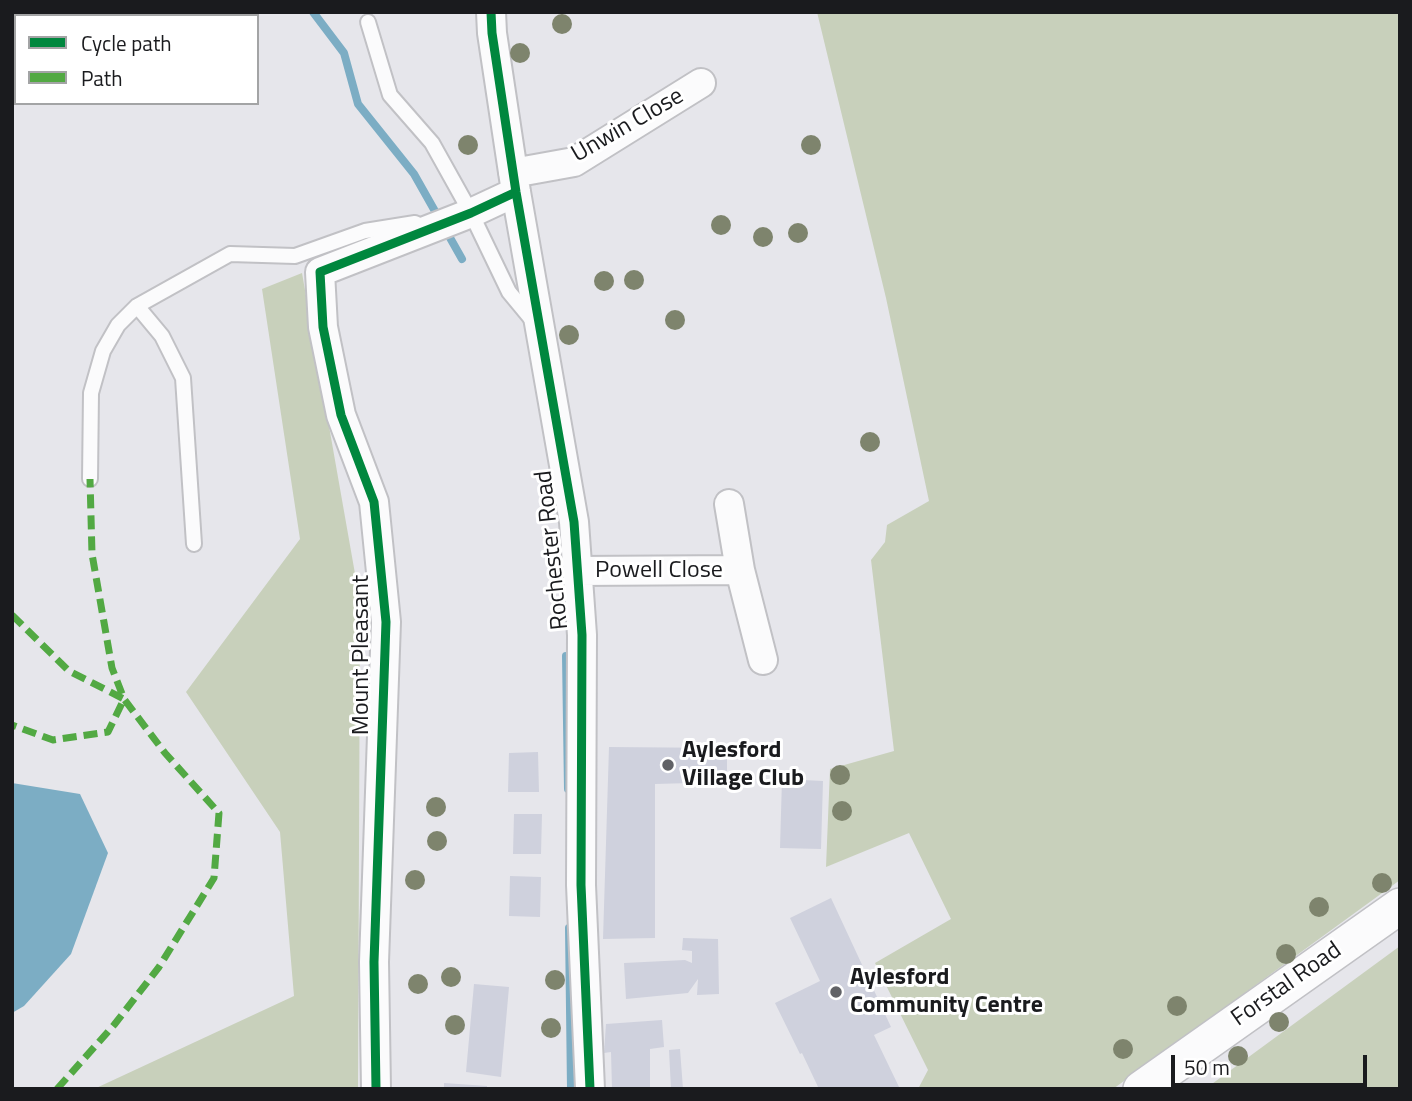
<!DOCTYPE html>
<html>
<head>
<meta charset="utf-8">
<style>
  body { margin:0 }
  #map { position:relative; width:1412px; height:1101px; overflow:hidden; background:#e6e6eb; font-family:"Titillium Web",sans-serif }
  canvas { display:block }
  .frame { position:absolute; inset:0; border:14px solid #1a1b1e; pointer-events:none }
  .legend { position:absolute; left:14px; top:14px; width:245px; height:91px; box-sizing:border-box; background:#fff; border:2px solid #a3a4a5; margin:0; padding:9px 12px; list-style:none; font-size:21px; color:#1a1b1e }
  .legend li { display:flex; align-items:center; gap:14px; height:35px }
  .legend b { width:35px; border:2px solid #a3a4a5 }
  .scale { position:absolute; left:1171px; top:1055px; width:196px; height:32px; box-sizing:border-box; border:4px solid #1a1b1e; border-top:0; padding-left:9px; font-size:21px; line-height:24px; white-space:nowrap; color:#1a1b1e; -webkit-text-stroke:5px #fff; paint-order:stroke }
</style>
</head>
<body>
<div id="map">
<canvas width="1412" height="1101"></canvas>
<div class="frame"></div>
<ul class="legend">
<li><b style="height:9px;background:#00873e"></b>Cycle path</li>
<li><b style="height:9px;background:#52a943"></b>Path</li>
</ul>
<div class="scale">50 m</div>
</div>
<script>
const g = document.querySelector('canvas').getContext('2d');
g.lineJoin = 'round';
function fillPath(path, color) { g.fillStyle = color; g.fill(path, 'evenodd'); }
const shape = rows => new Path2D(rows.map(r => 'M' + r).join(''));
function stroke(path, color, width, dash) { g.strokeStyle = color; g.lineWidth = width; g.lineCap = dash ? 'butt' : 'round'; g.setLineDash(dash || []); g.stroke(path); }
function drawText(font, color, halo, rows, align = 'center') {
  g.font = font + ' "Titillium Web",sans-serif'; g.lineWidth = 6; g.setLineDash([]); g.textBaseline = 'middle'; g.strokeStyle = halo; g.fillStyle = color; for (const [text, x, y, turn = 0] of rows) {
    g.save(); g.translate(x, y); g.rotate((+turn || 0) * Math.PI / 180); g.textAlign = isNaN(turn) ? turn : align; if (halo) g.strokeText(text, 0, 0); g.fillText(text, 0, 0); g.restore();
  }
}
fillPath(shape([
  [817,12,1400,12,1400,880,1113,1089,918,1089,928,1070,875,963,951,919,909,833,826,867,830,769,894,751,871,560,885,542,887,525,929,501,886,298],
  [302,273,360,602,358,1089,94,1089,294,996,280,832,186,692,300,539,262,289],
  [1400,946,1400,1089,1205,1089]
]), '#c8d0bb');
fillPath(shape([
  [12,783,80,794,108,853,71,954,24,1006,12,1013]
]), '#7cadc4');
stroke(shape([
  [313,12,344,53,358,104,414,174,462,259],
  [566,656,568,789],
  [569,928,571,1089]
]), '#7cadc4', 8);
fillPath(shape([
  [609,747,727,748,727,782,655,784,655,938,603,939],
  [538,752,539,792,508,792,509,753],
  [782,779,823,781,821,849,780,848],
  [514,814,542,814,541,854,513,854],
  [510,876,541,877,540,917,509,916],
  [831,898,891,1027,874,1035,900,1089,819,1089,802,1053,800,1054,775,1003,820,981,790,918],
  [683,938,718,939,719,994,697,995,698,979,688,993,626,999,624,963,685,960,692,963,692,951,682,950],
  [474,984,509,987,501,1077,466,1072],
  [662,1020,664,1047,650,1049,650,1089,612,1089,611,1052,604,1053,606,1024],
  [680,1049,683,1089,671,1089,669,1050],
  [444,1083,487,1086,487,1089,444,1089]
]), '#cfd1dd');
const service = shape([
  [368,22,390,95,432,143,471,213,509,292,533,321],
  [137,306,162,336,183,378,194,544],
  [90,479,91,393,103,351,118,325,137,306,230,254,295,256,365,231,415,223,419,225]
]);
const minor = shape([
  [491,12,492,33,516,192,574,522,582,635,581,885,590,1089],
  [513,173,574,162,701,83],
  [729,504,740,570],
  [578,571,740,570,763,660],
  [376,1089,374,962,386,622,374,502,341,415,323,327,320,272,471,213,516,192]
]);
const tertiary = shape([
  [1141,1089,1400,906]
]);
stroke(service, '#c1c1c5', 18);
stroke(minor, '#c1c1c5', 32);
stroke(tertiary, '#c1c1c5', 38);
stroke(service, '#fbfbfc', 14);
stroke(minor, '#fbfbfc', 28);
stroke(tertiary, '#fbfbfc', 35);
stroke(shape([
  [12,615,69,671,124,699,108,732,53,740,12,725],
  [57,1089,114,1025,159,967,214,878,219,813,165,753,124,699,112,668,92,554,90,479]
]), '#52a943', 7, [14, 7]);
stroke(shape([
  [491,12,492,33,516,192,574,522,582,635,581,885,590,1089],
  [376,1089,374,962,386,622,374,502,341,415,323,327,320,272,471,213,516,192]
]), '#00873e', 9);
g.fillStyle = '#7e846d';
for (const [x, y] of [
  [562,24],
  [520,53],
  [468,145],
  [811,145],
  [721,225],
  [798,233],
  [763,237],
  [634,280],
  [604,281],
  [675,320],
  [569,335],
  [870,442],
  [840,775],
  [436,807],
  [842,811],
  [437,841],
  [415,880],
  [1382,883],
  [1319,907],
  [1286,954],
  [451,977],
  [555,980],
  [418,984],
  [1177,1006],
  [1279,1022],
  [455,1025],
  [551,1028],
  [1123,1049],
  [1238,1056]
]) { g.beginPath(); g.arc(x, y, 10, 0, 2 * Math.PI); g.fill(); }
for (const [x, y, r, color] of [
  [668,765,7,"#616266"],
  [836,992,7,"#616266"]
]) { const dot = new Path2D(); dot.arc(x, y, r, 0, 2 * Math.PI); g.fillStyle = color; g.fill(dot); stroke(dot, '#fff', 2.5); }
drawText('24px', '#1a1b1e', '#fff', [
  ["Unwin Close",628,126,-30],
  ["Rochester Road",553,550,-96],
  ["Powell Close",659,571],
  ["Mount Pleasant",362,655,-90],
  ["Forstal Road",1287,985,-35]
]);
drawText('bold 24px', '#1a1b1e', '#fff', [
  ["Aylesford",682,751],
  ["Village Club",682,779],
  ["Aylesford",850,978],
  ["Community Centre",850,1006]
], 'left');
</script>
</body>
</html>
